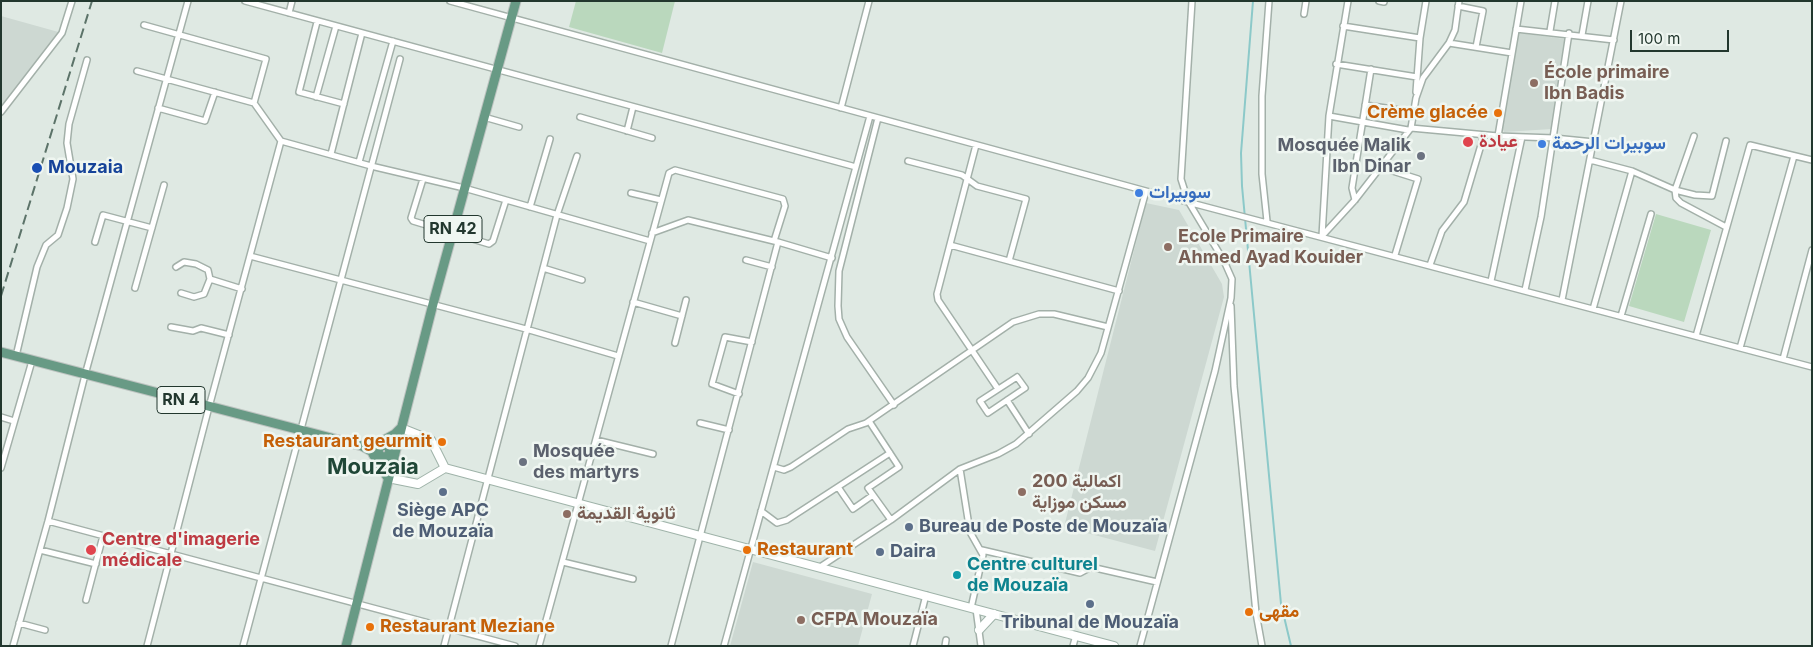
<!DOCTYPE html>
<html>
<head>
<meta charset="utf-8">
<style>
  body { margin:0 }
  #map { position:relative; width:1813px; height:647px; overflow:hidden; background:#dfe9e3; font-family:Inter,sans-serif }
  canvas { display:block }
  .frame { position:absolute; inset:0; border:2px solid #22372e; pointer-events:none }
  .scale { position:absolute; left:1630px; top:30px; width:99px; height:22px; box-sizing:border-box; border:2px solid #22372e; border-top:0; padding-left:6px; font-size:15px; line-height:18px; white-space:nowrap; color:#22372e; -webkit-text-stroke:4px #eff6f1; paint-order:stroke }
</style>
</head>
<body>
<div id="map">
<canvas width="1813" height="647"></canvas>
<div class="frame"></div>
<div class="scale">100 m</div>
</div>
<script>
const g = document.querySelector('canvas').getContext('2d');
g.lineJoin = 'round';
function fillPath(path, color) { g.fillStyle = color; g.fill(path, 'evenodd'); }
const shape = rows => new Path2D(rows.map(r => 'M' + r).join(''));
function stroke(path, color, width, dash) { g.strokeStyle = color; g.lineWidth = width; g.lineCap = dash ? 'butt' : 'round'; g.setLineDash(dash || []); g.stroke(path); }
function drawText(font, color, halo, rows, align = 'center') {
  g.font = font + ' Inter,Vazirmatn,sans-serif'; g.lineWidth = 5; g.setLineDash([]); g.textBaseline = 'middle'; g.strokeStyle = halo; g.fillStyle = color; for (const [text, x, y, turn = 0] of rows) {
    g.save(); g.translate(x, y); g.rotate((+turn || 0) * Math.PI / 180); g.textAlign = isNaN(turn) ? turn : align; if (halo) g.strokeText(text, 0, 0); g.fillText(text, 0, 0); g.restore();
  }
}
fillPath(shape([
  [1,16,62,33,1,112],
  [1519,33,1565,39,1552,129,1504,132,1502,127],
  [1146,203,1179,210,1222,284,1224,297,1155,551,1064,527],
  [753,562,872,594,858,646,730,646]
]), '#cdd8d2');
fillPath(shape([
  [576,1,675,1,662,53,569,27],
  [1656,214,1711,230,1684,322,1629,306]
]), '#bad8bd');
stroke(shape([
  [1253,1,1241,153,1242,186,1281,604,1291,646]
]), '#8cc9c9', 2);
const minor = shape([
  [245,1,856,167],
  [450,1,1146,191,1812,367],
  [1379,1,1384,2],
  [1458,6,1483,11,1476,47],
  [289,13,292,1],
  [1304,14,1306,1],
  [317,22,299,92,344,104],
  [144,25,266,59,254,103,281,141],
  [1343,26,1420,38],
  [1516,29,1614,40],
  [1550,31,1555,1],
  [1582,35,1588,1],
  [1449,43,1512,53],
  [1336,64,1417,77],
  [137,71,254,103],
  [1416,92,1420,38,1426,1],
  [316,97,336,26],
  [1365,105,1414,112],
  [158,108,205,121,215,92],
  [841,108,869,1],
  [1,112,62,33,72,1],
  [1329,116,1408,130],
  [484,117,519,127],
  [580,117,652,138],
  [878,118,839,271,838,306,839,319,847,337,894,405],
  [1411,128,1498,136,1554,138,1594,142],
  [627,131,633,107],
  [1498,136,1521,1],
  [1694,136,1675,190,1695,195,1712,196,1726,141],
  [976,145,937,294,938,300,998,389],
  [331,154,362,33],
  [1590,160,1632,171,1675,190,1676,198,1681,203,1726,227],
  [908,161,962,175,977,186,1026,199,1009,261],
  [359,162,393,41],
  [1380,167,1418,179,1395,255],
  [423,179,411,218,413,221,489,244,493,241,506,200],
  [631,193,661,200],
  [1355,200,1352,188,1371,69],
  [530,207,550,139],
  [1267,221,1262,174,1262,96,1269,1],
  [652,233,688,220,778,242,671,646],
  [1322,236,1355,200,1411,128,1416,98,1423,78,1449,43,1455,30,1459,1],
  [1322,236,1329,116,1348,1],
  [95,242,103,215,152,228],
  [778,242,832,258],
  [950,245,1119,291],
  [250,256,526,329,618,356],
  [746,260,772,267],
  [1430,265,1442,231,1464,202,1484,135],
  [176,267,184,262,196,264,208,270,210,279,242,289],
  [543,268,582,280],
  [1491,281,1522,137],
  [135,288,164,185],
  [1525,290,1541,217,1569,33],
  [181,293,194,297,204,294,210,279],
  [1562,300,1621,1],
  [633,302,682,316],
  [1231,306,1234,386,1256,613,1262,646],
  [1593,309,1632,171],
  [1621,316,1651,214],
  [171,327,193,331,201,328,229,335],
  [1696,336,1750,145,1812,160],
  [675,343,686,300],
  [1740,348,1794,156],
  [16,356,37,267,46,245,58,235,67,208,73,179,67,143,69,124,87,60],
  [1783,359,1812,250],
  [1017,377,1025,388,988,413,980,401,1017,377],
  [739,394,712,384,725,337,752,342],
  [1007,400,1029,434],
  [1,417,14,421],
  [869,421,899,467,868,488,891,520],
  [700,423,729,430],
  [596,440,653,454],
  [774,467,784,470,791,467,848,429,866,423,1013,322,1039,314,1054,314,1108,327],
  [1,468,32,361],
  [960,469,970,532,983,555,971,608],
  [838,487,853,509,873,495],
  [761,511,777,523,787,520,890,453],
  [48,521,515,646],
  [40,550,96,564],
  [982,550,1080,573,1091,567,1157,582],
  [563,562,633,579],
  [820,567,891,520,960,469,998,454,1016,444,1077,391,1088,378,1101,353,1146,191],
  [86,600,103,536],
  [976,609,981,646],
  [19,623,45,630],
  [13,646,48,521,85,375,188,1],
  [147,646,209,407,281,141,371,166,464,188,650,241],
  [243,646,400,59],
  [444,646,557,215,577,156],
  [539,646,669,173,675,170,783,199,785,206,774,241],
  [724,646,870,116],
  [913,646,926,595],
  [945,646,946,640],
  [1073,646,1076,635],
  [1140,646,1215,371,1231,298,1232,279,1224,261,1188,201,1181,179,1192,1]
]);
const secondary = shape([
  [401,428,431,440,445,468],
  [388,478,418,484,445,468,1114,646],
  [979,630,994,614]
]);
const primary = shape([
  [1,352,362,446,380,456],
  [377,444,395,434,401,428],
  [389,447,390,453,386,457,382,457,378,453,379,447,385,445,389,447,391,449,393,457],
  [373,454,388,478],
  [346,646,433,304,516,1]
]);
stroke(minor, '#a3b0a9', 8);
stroke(secondary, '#9fb3a9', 10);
stroke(primary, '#bdc3c0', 11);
stroke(minor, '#fff', 5);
stroke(secondary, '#fff', 8);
stroke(primary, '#689a85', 9);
stroke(shape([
  [1,296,92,1]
]), '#5c7369', 2, [10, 5]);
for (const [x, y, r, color] of [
  [1534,83,5,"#8d6e63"],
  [1498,113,5,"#e8710a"],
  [1468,142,6,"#e0444e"],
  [1542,144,5,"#3f7fe0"],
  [1421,156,5,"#6b7280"],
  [37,168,6,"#1a4fb4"],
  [1139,193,5,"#3f7fe0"],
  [1168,247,5,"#8d6e63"],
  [442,442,5,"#e8710a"],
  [523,462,5,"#6b7280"],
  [443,492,5,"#5c6f8a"],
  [1022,492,5,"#8d6e63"],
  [567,514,5,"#8d6e63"],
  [909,527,5,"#5c6f8a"],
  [91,550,6,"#e0444e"],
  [747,550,5,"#e8710a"],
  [880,552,5,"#5c6f8a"],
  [957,575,5,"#0f9aa8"],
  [1090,604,5,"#5c6f8a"],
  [1249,612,5,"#e8710a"],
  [801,620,5,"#8d6e63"],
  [370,627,5,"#e8710a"]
]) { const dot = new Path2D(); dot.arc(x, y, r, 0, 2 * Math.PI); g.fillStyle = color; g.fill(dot); stroke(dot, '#eff6f1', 2); }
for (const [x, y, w] of [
  [453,229,58],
  [181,400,48]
]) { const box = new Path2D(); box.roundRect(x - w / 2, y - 13.5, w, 27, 4); g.fillStyle = '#eff6f1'; g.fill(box); stroke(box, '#22372e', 1); }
drawText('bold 16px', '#22372e', null, [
  ["RN 42",453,229],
  ["RN 4",181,400]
]);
drawText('bold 18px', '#785e54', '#eff6f1', [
  ["École primaire",1544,73],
  ["Ibn Badis",1544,94],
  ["Ecole Primaire",1178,237],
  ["Ahmed Ayad Kouider",1178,258],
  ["اكمالية 200",1032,482],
  ["مسكن موزاية",1032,503],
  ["ثانوية القديمة",577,514],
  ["CFPA Mouzaïa",811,620]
], 'left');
drawText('bold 18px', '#c56008', '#eff6f1', [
  ["Crème glacée",1488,113,"right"],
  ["Restaurant geurmit",432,442,"right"],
  ["Restaurant",757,550],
  ["مقهى",1259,612],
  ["Restaurant Meziane",380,627]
], 'left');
drawText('bold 18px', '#be3a42', '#eff6f1', [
  ["عيادة",1479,142],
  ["Centre d'imagerie",102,540],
  ["médicale",102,561]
], 'left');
drawText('bold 18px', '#366cbe', '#eff6f1', [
  ["سوبيرات الرحمة",1552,144],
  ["سوبيرات",1149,193]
], 'left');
drawText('bold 18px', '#5b616d', '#eff6f1', [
  ["Mosquée Malik",1411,146],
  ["Ibn Dinar",1411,167],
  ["Mosquée",533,452,"left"],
  ["des martyrs",533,473,"left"]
], 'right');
drawText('bold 18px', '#164399', '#eff6f1', [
  ["Mouzaia",48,168]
], 'left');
drawText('bold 18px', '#4e5e75', '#eff6f1', [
  ["Siège APC",443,511],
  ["de Mouzaïa",443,532],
  ["Bureau de Poste de Mouzaïa",919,527,"left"],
  ["Daira",890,552,"left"],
  ["Tribunal de Mouzaïa",1090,623]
]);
drawText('bold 18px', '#0d838f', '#eff6f1', [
  ["Centre culturel",967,565],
  ["de Mouzaïa",967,586]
], 'left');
drawText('bold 22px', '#204737', '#eff6f1', [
  ["Mouzaia",373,467]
]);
</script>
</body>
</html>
